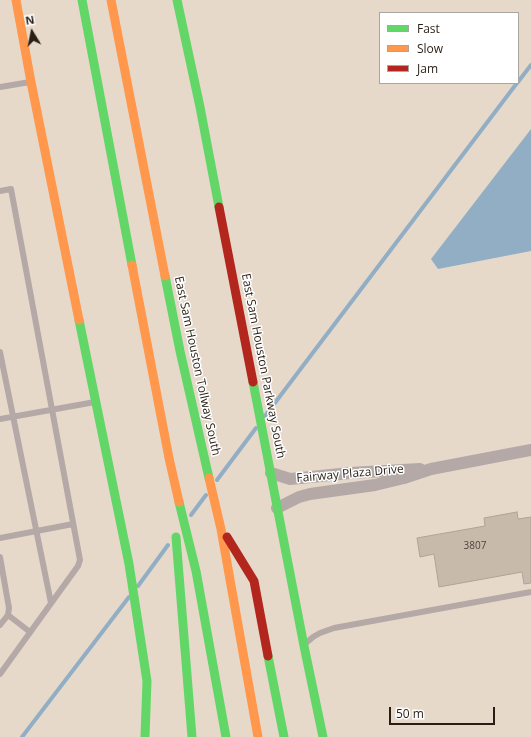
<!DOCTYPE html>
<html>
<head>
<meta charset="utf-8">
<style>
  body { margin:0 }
  #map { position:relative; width:531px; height:737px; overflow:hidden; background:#e7d9ca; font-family:"Open Sans",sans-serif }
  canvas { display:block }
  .legend { position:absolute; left:379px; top:12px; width:140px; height:72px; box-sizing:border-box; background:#fff; border:1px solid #a9a5a1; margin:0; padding:5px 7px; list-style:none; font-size:12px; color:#281e14 }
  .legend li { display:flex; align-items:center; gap:8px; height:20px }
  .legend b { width:20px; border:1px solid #a9a5a1 }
  .north { position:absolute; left:12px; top:12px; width:40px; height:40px; -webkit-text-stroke:3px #fff; paint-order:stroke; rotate:350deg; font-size:11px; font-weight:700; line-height:16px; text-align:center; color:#281e14 }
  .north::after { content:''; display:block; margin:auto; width:14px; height:18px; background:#281e14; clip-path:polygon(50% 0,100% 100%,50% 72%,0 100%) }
  .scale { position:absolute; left:389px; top:707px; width:106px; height:18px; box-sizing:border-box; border:2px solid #281e14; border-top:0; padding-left:5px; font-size:12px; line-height:14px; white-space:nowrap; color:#281e14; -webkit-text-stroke:3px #fff; paint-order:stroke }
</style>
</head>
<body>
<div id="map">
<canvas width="531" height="737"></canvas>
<ul class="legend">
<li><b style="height:5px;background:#63d668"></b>Fast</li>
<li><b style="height:5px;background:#ff974d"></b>Slow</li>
<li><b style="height:5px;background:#b3261e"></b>Jam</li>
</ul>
<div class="north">N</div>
<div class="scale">50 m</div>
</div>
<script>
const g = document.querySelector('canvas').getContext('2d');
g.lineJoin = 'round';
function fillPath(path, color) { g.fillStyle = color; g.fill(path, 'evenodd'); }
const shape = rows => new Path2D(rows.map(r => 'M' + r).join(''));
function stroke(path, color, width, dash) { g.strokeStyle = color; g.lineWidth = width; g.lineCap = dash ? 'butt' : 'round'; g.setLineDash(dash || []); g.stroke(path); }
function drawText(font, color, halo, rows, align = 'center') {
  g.font = font + ' "Open Sans",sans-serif'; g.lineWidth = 3; g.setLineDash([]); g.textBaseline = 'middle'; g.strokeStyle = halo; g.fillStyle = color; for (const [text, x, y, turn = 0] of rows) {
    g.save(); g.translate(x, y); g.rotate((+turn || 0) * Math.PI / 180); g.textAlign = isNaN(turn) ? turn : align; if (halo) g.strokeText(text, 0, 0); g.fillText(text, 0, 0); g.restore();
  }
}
fillPath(shape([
  [531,129,531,251,438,269,431,259]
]), '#92aec5');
stroke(shape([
  [518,82,531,65],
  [265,416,517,83],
  [217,480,256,428],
  [191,515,206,495],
  [138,586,168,545],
  [22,737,129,597]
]), '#92aec5', 4);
const building = shape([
  [517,512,518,519,531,517,531,583,524,584,522,572,439,587,434,554,420,557,417,538,485,526,484,518,517,512]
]);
fillPath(building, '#c8baab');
stroke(building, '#ada397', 1);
stroke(shape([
  [0,87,30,82],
  [0,191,11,189,80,560,78,566,0,674],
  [0,352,51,603],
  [0,419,95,402],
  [0,538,73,524],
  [0,557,9,608,8,615,0,625],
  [8,615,30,632],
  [306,643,313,637,320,633,334,628,531,592]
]), '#b5a9a8', 6);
stroke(shape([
  [271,473,290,479,301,478,350,473,420,469],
  [277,508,299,497,310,494,375,485,404,478,431,469,531,450]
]), '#b5a9a8', 12);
stroke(shape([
  [82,0,132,265],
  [177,0,200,107,219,207],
  [165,276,180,351,209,478],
  [79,320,129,564,147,681,145,737],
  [253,382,304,646,323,737],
  [179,502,196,571,226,737],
  [176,537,192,737],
  [268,656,284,737]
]), '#63d668', 9);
stroke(shape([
  [16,0,31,82,79,320],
  [111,0,165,276],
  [132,265,169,458,179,502],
  [209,478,221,529,258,737]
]), '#ff974d', 9);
stroke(shape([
  [219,207,253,382],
  [227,537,254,581,268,656]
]), '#b3261e', 9);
drawText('10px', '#50453a', null, [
  ["3807",475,546]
]);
drawText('12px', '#281e14', '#fff', [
  ["East Sam Houston Tollway South",197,366,78],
  ["East Sam Houston Parkway South",263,366,79],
  ["Fairway Plaza Drive",350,474,-5]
]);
</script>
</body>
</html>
